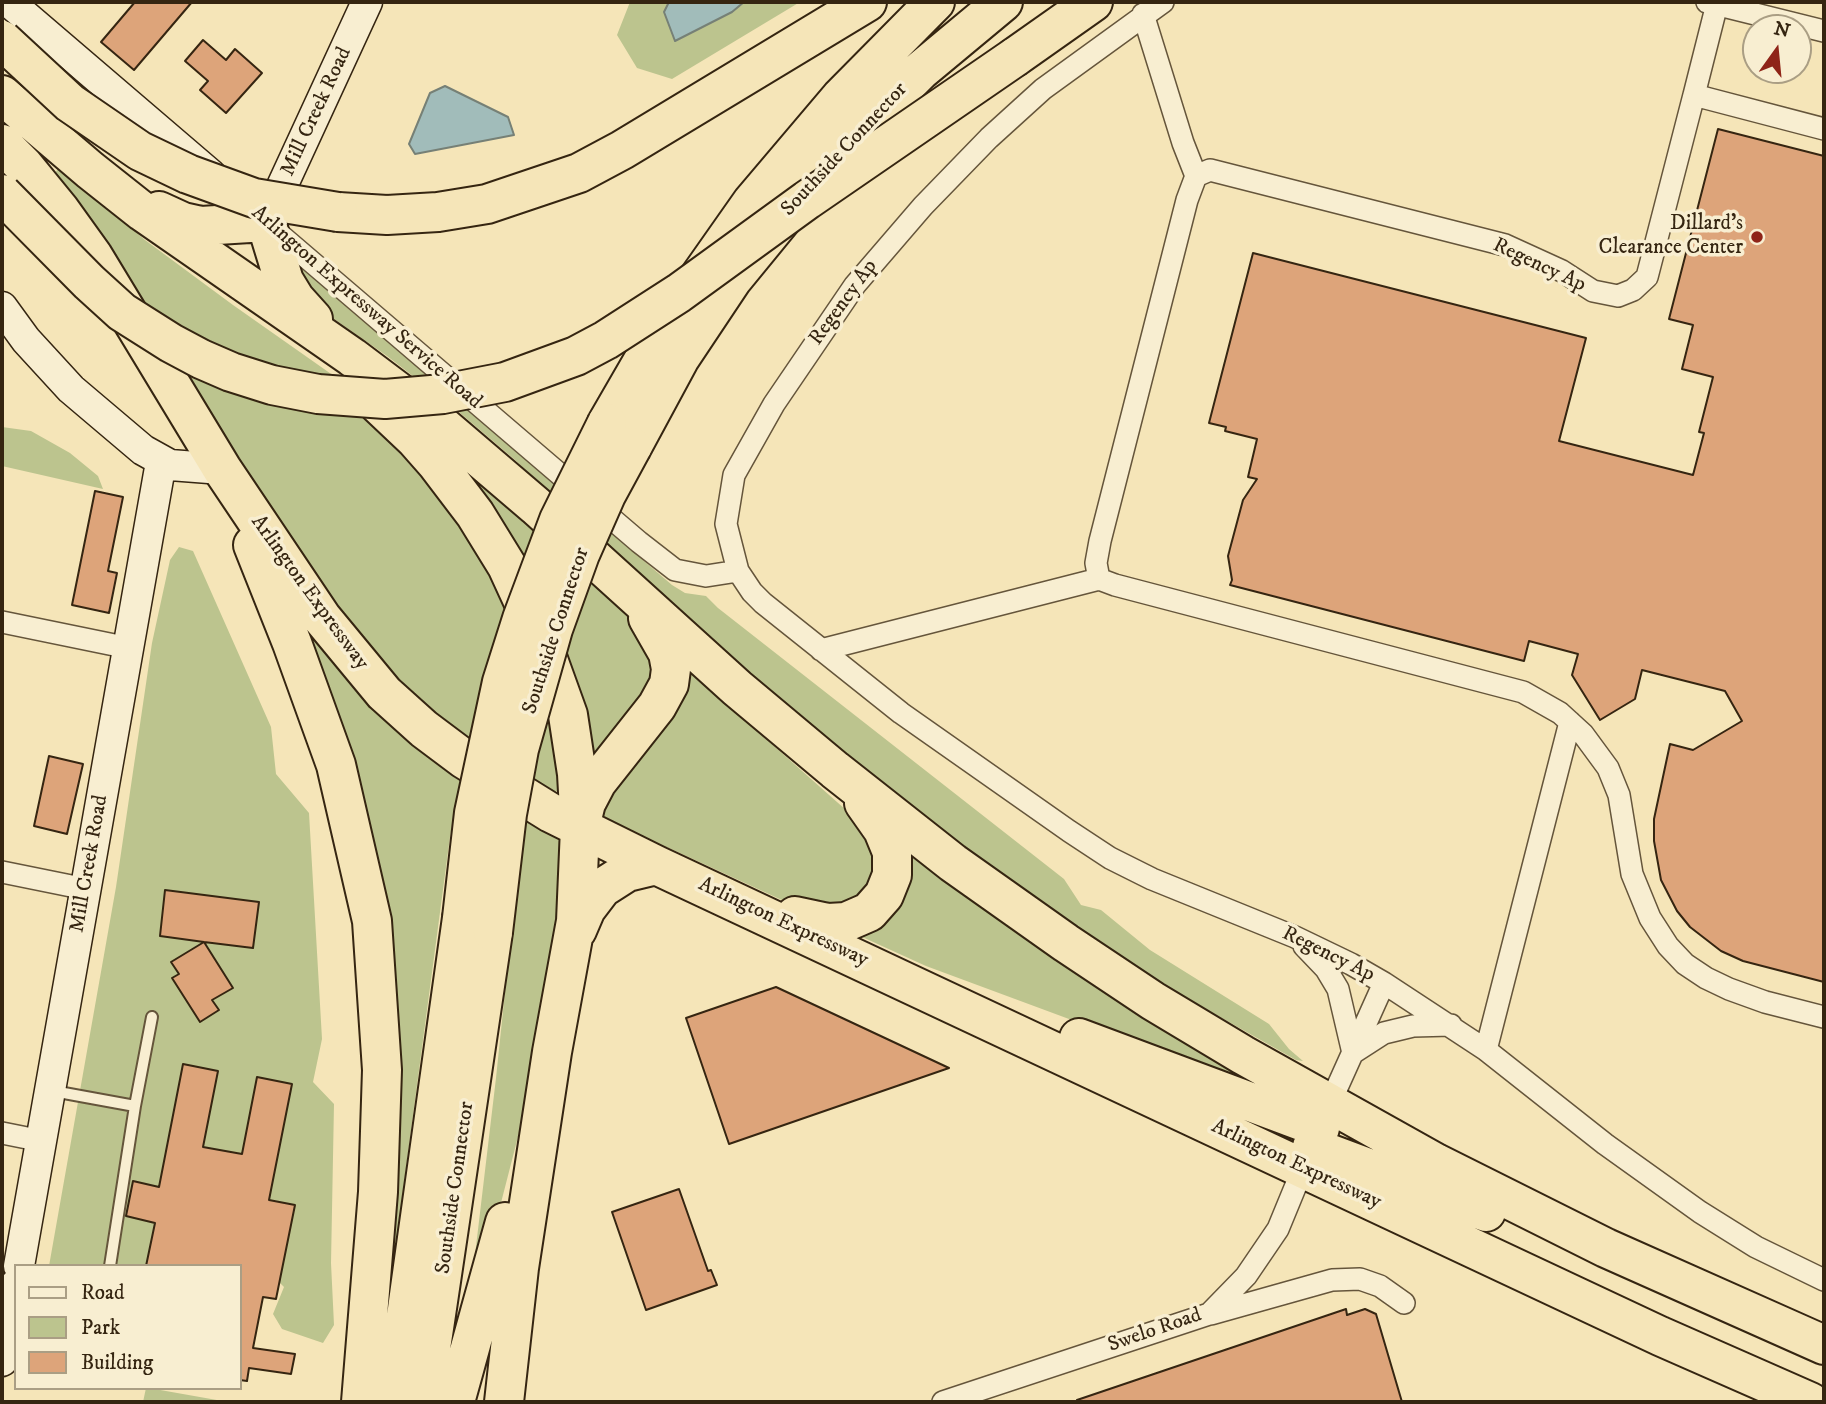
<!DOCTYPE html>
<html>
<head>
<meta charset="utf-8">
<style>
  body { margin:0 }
  #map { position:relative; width:1826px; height:1404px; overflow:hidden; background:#f5e5b8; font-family:"IM FELL DW Pica",serif }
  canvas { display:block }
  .frame { position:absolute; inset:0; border:4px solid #352511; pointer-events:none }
  .legend { position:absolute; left:14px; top:1264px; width:228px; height:126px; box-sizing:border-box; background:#f8eed1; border:2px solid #aa9e84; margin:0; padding:9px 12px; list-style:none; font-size:21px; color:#352511 }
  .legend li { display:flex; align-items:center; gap:14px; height:35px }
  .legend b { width:35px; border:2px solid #aa9e84 }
  .north { position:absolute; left:1742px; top:14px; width:70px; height:70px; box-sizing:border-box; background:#f8eed1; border:2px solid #aa9e84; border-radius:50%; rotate:15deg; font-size:19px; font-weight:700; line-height:28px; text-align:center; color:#352511 }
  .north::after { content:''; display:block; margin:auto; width:24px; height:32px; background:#8f2418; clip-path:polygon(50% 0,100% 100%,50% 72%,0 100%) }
</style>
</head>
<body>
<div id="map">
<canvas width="1826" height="1404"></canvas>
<div class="frame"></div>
<ul class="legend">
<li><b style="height:9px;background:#f8eed1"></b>Road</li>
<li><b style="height:19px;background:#bcc48e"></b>Park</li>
<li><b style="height:19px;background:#dda47a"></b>Building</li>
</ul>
<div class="north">N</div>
</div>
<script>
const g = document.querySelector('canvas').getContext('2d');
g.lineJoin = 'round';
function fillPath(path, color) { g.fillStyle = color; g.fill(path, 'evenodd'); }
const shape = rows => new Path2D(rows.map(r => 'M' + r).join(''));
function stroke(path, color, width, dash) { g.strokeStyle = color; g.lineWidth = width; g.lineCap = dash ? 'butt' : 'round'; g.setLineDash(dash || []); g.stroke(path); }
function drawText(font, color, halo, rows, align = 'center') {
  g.font = font + ' "IM FELL DW Pica",serif'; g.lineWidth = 7; g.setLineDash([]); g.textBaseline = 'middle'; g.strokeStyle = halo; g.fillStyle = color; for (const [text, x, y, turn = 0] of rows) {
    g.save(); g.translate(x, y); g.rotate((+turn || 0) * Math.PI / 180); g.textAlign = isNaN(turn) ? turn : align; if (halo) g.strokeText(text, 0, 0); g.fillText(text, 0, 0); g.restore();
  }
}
fillPath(shape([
  [630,2,669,2,664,12,732,12,744,2,800,2,672,79,637,68,617,35],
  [60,167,145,240,233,305,334,376,371,407,461,509,552,708,561,785,557,791,546,793,466,748,367,659,50,178],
  [297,263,672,585,685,593,706,596,718,608,1064,879,1081,905,1101,910,1150,950,1269,1024,1289,1049,1303,1061,1296,1060,1213,1013,1039,910,868,784,611,552,515,460,453,407,387,356,314,305],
  [320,347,536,519,603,593,645,634,665,667,592,776,517,566],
  [2,427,31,431,70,453,98,476,103,489,2,466],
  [179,547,193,551,271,727,276,774,309,813,322,1039,313,1082,334,1104,331,1263,334,1325,323,1343,282,1329,273,1314,284,1287,267,1270,247,1296,240,1295,240,1266,49,1266,116,887,152,643,170,560],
  [304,628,461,776,450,837,381,1356,389,1123],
  [685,667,864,826,874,839,877,878,851,907,813,907,784,901,669,848,611,832,592,808],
  [527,812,570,836,539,1055,476,1300,470,1297,496,1078,517,877],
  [896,837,1299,1099,1212,1072,926,966,849,931],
  [146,1388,149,1388,228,1402,143,1402]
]), '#bcc48e');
const water = shape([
  [669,2,744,2,732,12,675,41,664,12,669,2],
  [445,86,508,117,514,135,415,154,409,144,430,93,445,86]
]);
fillPath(water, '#a1bcba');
stroke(water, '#768076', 2);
const building = shape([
  [135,2,192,2,134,70,101,42,135,2],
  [203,40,226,60,235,49,262,73,226,113,200,90,208,81,185,61,203,40],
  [1718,129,1824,156,1824,982,1743,961,1721,951,1690,927,1677,911,1661,880,1654,841,1654,819,1670,744,1693,750,1742,721,1725,691,1642,670,1635,699,1600,720,1572,675,1578,654,1529,641,1524,661,1230,585,1232,580,1228,556,1243,500,1257,479,1248,477,1257,439,1225,431,1226,427,1209,423,1253,253,1586,338,1559,441,1693,475,1704,433,1699,432,1713,377,1682,369,1693,325,1669,319,1718,129],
  [95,491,123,497,108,571,117,573,109,613,72,605,95,491],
  [49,756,83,764,67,834,34,826,49,756],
  [165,890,259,902,253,948,204,942,233,988,212,1000,219,1010,200,1022,172,978,179,974,171,962,204,942,160,936,165,890],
  [776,987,949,1068,729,1144,686,1018,776,987],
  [183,1064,218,1071,203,1147,242,1154,257,1077,292,1084,269,1200,295,1205,276,1299,263,1297,253,1348,295,1354,291,1374,249,1368,247,1381,240,1380,240,1266,146,1266,155,1223,126,1216,133,1181,159,1187,183,1064],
  [679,1189,708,1271,711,1270,717,1285,646,1310,612,1212,679,1189],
  [1346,1309,1347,1315,1365,1309,1376,1314,1402,1402,1077,1402,1077,1400,1346,1309]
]);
fillPath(building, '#dda47a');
stroke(building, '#352511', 2);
const lane = shape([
  [53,1091,135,1106,152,1017],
  [110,1266,135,1106]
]);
const street = shape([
  [1163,2,1043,89,989,138,923,206,855,285,774,404,734,475,726,524,738,571,752,592,763,603,901,713,1069,831,1110,858,1152,879,1295,937,1351,964,1384,983,1486,1050,1605,1144,1700,1212,1756,1247,1824,1280],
  [1707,2,1824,31],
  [1143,14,1183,143,1196,176,1210,170,1505,245,1562,271,1593,291,1618,296,1633,290,1647,277,1694,95,1824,129],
  [1694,95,1717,4],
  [1196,176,1187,200,1100,541,1096,563,1099,579,1115,585,1523,692,1560,713,1583,734,1608,768,1619,795,1632,874,1650,918,1668,946,1685,964,1706,978,1729,989,1765,1002,1824,1017],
  [272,228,639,542,675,570,706,576,738,571],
  [2,622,129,648],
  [821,650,1099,579],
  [2,872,86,889],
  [1304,946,1326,969,1338,989,1353,1053],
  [1486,1050,1570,722],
  [1353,1053,1384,1033,1413,1026,1451,1025],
  [1326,1112,1384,983],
  [2,1133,42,1141],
  [1211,1314,1332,1280,1360,1279,1380,1286,1404,1303],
  [943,1402,1209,1314,1246,1276,1278,1229,1306,1161]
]);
const secondary = shape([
  [9,2,211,175],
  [266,221,367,2],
  [2,307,26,340,71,389,143,450,170,465,222,469],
  [19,1266,161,462],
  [2,1361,16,1284]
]);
const highway = shape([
  [1015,57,1093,2],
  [2,95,90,170,143,212,352,357,433,418,536,506,737,688,835,770,953,863,1066,943,1153,1001,1243,1055,1436,1163,1606,1248,1824,1345],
  [2,144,24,166,60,210,93,256,222,469,322,618,384,693,424,729,464,759,551,813,656,865,1660,1336,1810,1402],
  [159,211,183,222,201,226,266,222,284,281,295,299,313,319],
  [338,212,387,215,438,212,487,204,579,173,622,150,867,2],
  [378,404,415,439,437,464,475,514,507,566,541,640,568,715,577,774,580,828,576,921,552,1052,519,1268,504,1402],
  [607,423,655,340,752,202,841,97,935,2],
  [632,447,680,358,732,280,827,164,920,71,1003,2],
  [253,545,292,643,336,765,372,921,382,1070,378,1192,361,1402],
  [582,819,586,803,597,782,657,706,669,684,671,669,668,653,648,618],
  [795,916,828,923,846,922,869,912,884,895,892,875,892,852,883,830,864,803],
  [577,930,586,909,602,888,627,872,656,865],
  [1079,1038,1320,1128],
  [1312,1147,1486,1212],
  [394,1402,462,918],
  [423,1402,493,932],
  [455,1402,505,1222]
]);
stroke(lane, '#65553b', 14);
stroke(street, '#65553b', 24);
stroke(secondary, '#352511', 33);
stroke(highway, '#352511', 42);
stroke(lane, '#f8eed1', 10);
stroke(street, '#f8eed1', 21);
stroke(secondary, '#f8eed1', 30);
stroke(highway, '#f5e5b8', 38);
const highwayBridge = shape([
  [2,40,70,103,140,151,188,174,254,198,338,212],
  [2,194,89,282,122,312,171,343,201,359,231,372,272,385,318,394,385,399,443,394,505,382,576,356,606,340,679,293,807,200,1015,57],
  [462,918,474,813,502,682,522,619,559,520,607,423],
  [493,932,507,814,519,749,553,629,580,554,606,495,632,447]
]);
stroke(highwayBridge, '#352511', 42, []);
stroke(highwayBridge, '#f5e5b8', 38);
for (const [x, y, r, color] of [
  [1757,237,7,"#8f2418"]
]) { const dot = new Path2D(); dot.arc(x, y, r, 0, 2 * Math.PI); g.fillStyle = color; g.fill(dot); stroke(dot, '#f8eed1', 2.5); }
drawText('21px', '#352511', '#f8eed1', [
  ["Mill Creek Road",317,112,-65],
  ["Southside Connector",845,150,-47],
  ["Regency Ap",1539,266,25],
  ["Regency Ap",844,303,-54],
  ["Arlington Expressway Service Road",366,308,41],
  ["Arlington Expressway",309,593,54],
  ["Southside Connector",557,631,-72],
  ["Mill Creek Road",90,864,-80],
  ["Arlington Expressway",783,923,25],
  ["Regency Ap",1328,955,26],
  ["Arlington Expressway",1296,1165,25],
  ["Southside Connector",456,1188,-82],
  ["Swelo Road",1155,1331,-19]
]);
drawText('21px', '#352511', '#f8eed1', [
  ["Dillard's",1743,225],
  ["Clearance Center",1743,249]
], 'right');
</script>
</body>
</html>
